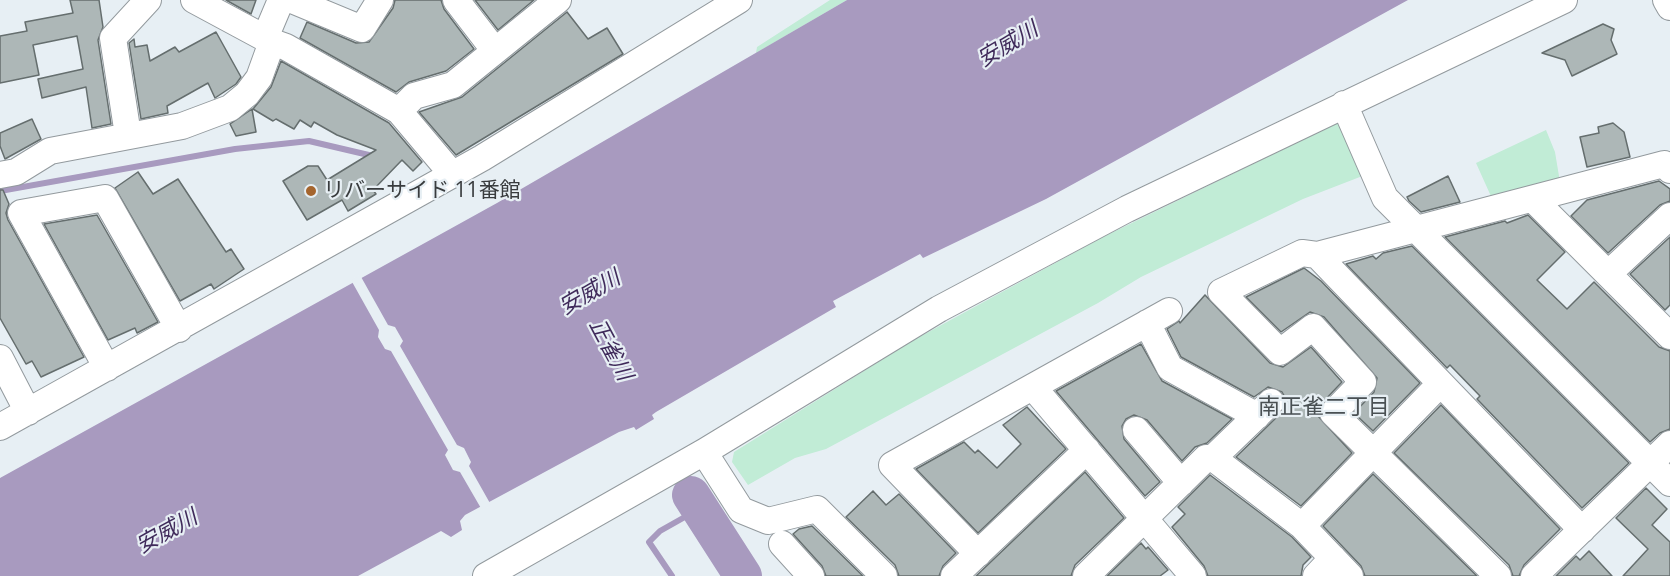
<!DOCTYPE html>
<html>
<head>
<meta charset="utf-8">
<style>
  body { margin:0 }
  canvas { display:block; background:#e7eff4 }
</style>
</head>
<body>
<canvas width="1670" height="576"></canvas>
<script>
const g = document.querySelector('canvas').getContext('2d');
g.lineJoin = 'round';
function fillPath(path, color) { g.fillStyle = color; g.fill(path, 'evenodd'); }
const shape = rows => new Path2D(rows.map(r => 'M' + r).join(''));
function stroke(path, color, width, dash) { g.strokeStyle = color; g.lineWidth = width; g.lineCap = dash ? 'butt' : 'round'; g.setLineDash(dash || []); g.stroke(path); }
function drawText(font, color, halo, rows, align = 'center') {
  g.font = font + ' "Open Sans","Noto Sans JP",sans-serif'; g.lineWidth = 4.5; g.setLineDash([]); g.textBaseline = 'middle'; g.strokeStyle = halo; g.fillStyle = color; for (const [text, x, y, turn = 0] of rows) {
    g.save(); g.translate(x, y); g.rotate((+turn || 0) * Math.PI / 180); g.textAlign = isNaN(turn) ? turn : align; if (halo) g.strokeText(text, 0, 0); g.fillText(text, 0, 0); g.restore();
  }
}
fillPath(shape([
  [830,0,847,0,756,53,757,47],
  [1339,122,1365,175,1303,199,1141,277,1098,303,826,449,795,458,748,485,732,462,734,452,912,341,1103,237],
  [1546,130,1555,152,1560,182,1494,203,1476,163]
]), '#c1ecd6');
fillPath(shape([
  [847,0,1408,0,1046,199,923,258,920,254,833,301,836,307,656,412,652,415,654,419,636,430,634,427,619,432,465,515,460,521,462,530,451,537,441,531,358,576,0,576,0,478,497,203]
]), '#a89abf');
fillPath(shape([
  [360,275,388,325,395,327,403,341,400,346,457,445,464,448,471,462,469,466,491,505,482,510,460,472,453,470,445,455,448,450,391,351,385,349,378,337,379,330,351,280]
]), '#e7eff4');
stroke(shape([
  [0,191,235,149,309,141,373,156],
  [672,576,649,542,660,531,699,509]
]), '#a89abf', 6);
stroke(shape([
  [691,495,743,576]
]), '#a89abf', 38);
const building = shape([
  [70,0,99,0,103,27,98,40,111,124,92,128,86,87,42,98,38,79,83,69,77,36,33,45,39,75,0,83,0,36,27,31,25,22,73,13,70,0],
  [226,0,256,0,251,14,226,0],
  [395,0,441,0,444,9,474,49,446,71,409,82,396,92,300,38,307,22,356,43,369,42,393,8,395,0],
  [475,0,534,0,498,30,475,0],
  [567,12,588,39,607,28,623,54,456,155,419,112,462,97,567,12],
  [1603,24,1614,29,1611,40,1617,54,1572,76,1565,60,1542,53,1603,24],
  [216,32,241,77,236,84,215,98,208,83,167,106,168,113,141,119,129,43,134,39,135,47,147,45,150,61,175,47,179,52,216,32],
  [281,61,389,123,422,162,413,171,402,160,373,190,376,194,348,211,342,200,307,220,283,181,308,166,318,166,327,180,376,150,337,135,314,122,311,127,300,120,294,129,276,119,273,121,253,109,271,87,281,61],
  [252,109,256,132,236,136,230,124,252,109],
  [32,119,41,139,5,159,0,146,0,133,32,119],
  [1613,123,1624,132,1630,157,1587,167,1580,137,1599,133,1598,127,1613,123],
  [138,172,153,194,178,179,226,252,231,249,244,269,214,289,211,284,180,301,115,188,138,172],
  [1448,176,1460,202,1421,212,1409,201,1407,197,1448,176],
  [1659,181,1670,189,1670,201,1660,205,1608,253,1571,216,1587,200,1659,181],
  [0,190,3,190,9,204,6,213,8,220,84,357,41,377,32,361,26,364,0,318,0,190],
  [97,215,158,322,137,333,135,328,108,340,44,224,97,215],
  [1528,215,1565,252,1537,280,1567,309,1594,282,1659,347,1670,351,1670,429,1660,433,1650,442,1445,237,1505,221,1507,223,1528,215],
  [1670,237,1670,305,1665,310,1630,274,1670,237],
  [1412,246,1629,463,1582,508,1477,399,1480,396,1450,365,1447,368,1346,264,1373,256,1376,259,1383,253,1412,246],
  [1304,268,1321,281,1420,383,1373,431,1354,413,1374,392,1377,378,1324,317,1310,312,1281,332,1246,297,1304,268],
  [1205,295,1270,363,1283,367,1311,347,1342,382,1322,403,1318,416,1352,453,1301,506,1236,457,1282,412,1286,399,1282,392,1268,387,1254,397,1181,357,1167,329,1179,321,1180,323,1205,295],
  [1141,344,1162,381,1232,419,1207,443,1195,447,1182,461,1147,420,1134,415,1126,419,1122,426,1124,439,1160,482,1145,496,1056,391,1141,344],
  [1441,405,1560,529,1524,565,1519,576,1513,576,1509,565,1394,453,1441,405],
  [1027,407,1066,449,978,533,916,469,964,442,975,453,978,450,997,468,1021,444,1003,425,1027,407],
  [1085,472,1124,518,1075,565,1071,576,976,576,1085,472],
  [1373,474,1477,576,1365,576,1361,566,1323,526,1373,474],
  [1210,475,1292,537,1311,557,1303,565,1301,576,1208,576,1204,566,1172,527,1185,514,1178,507,1210,475],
  [1646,488,1667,509,1652,525,1670,542,1670,576,1623,576,1648,549,1616,518,1646,488],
  [873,491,886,505,899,494,956,553,943,566,939,576,899,576,895,565,846,517,873,491],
  [812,526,863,576,826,576,822,566,793,534,799,529,812,526],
  [1141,543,1146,549,1148,547,1168,570,1160,576,1107,576,1141,543],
  [1589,551,1612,576,1556,576,1576,556,1580,560,1589,551]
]);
fillPath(building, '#adb7b7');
stroke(building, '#656e6e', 1.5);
const minor = shape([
  [194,0,272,42,286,47,399,111,452,174],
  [292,0,362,29,380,0],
  [456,0,495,51],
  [1666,0,1670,7],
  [265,38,281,0],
  [1344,104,1385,198,1670,483],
  [399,111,414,96,453,85,558,0],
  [128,135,113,38,148,0],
  [0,175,16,172,50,151,182,126,230,108,247,94,259,78,272,42],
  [1533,199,1670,336],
  [1317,255,1582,530],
  [1608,274,1670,216],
  [1147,323,1170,368,1257,416],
  [0,358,28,412],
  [107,368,21,213,105,198,179,329],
  [1033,387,1193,576],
  [0,427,482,158,739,0],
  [1136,430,1181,483],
  [704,452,741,510,768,521,817,509,884,576],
  [1213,458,1302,526,1350,576],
  [1302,526,1440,384],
  [782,544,811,576],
  [978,554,892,465,1169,311],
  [486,576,704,452,939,309,1127,209,1564,0],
  [954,576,1087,450],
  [1086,576,1206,458,1213,458,1271,402],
  [1316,576,1333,558],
  [1498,576,1333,413,1363,382,1313,327,1280,352,1221,292,1302,253,1317,255,1664,164,1670,170],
  [1534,576,1670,444]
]);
stroke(minor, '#939a9e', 28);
stroke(minor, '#fff', 26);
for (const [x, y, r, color] of [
  [311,191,6,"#a5652e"]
]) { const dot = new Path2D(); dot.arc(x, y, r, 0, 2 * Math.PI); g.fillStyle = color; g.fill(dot); stroke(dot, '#e7eff4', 2); }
drawText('21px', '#393c3e', '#e7eff4', [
  ["リバーサイド 11番館",323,191]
], 'left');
drawText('italic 22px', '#402b5b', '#e7eff4', [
  ["安威川",1008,45,-31],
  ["安威川",590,293,-30],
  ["正雀川",610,350,62],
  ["安威川",167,532,-29]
]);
drawText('22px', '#495053', '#e7eff4', [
  ["南正雀二丁目",1324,408]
]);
</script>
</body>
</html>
